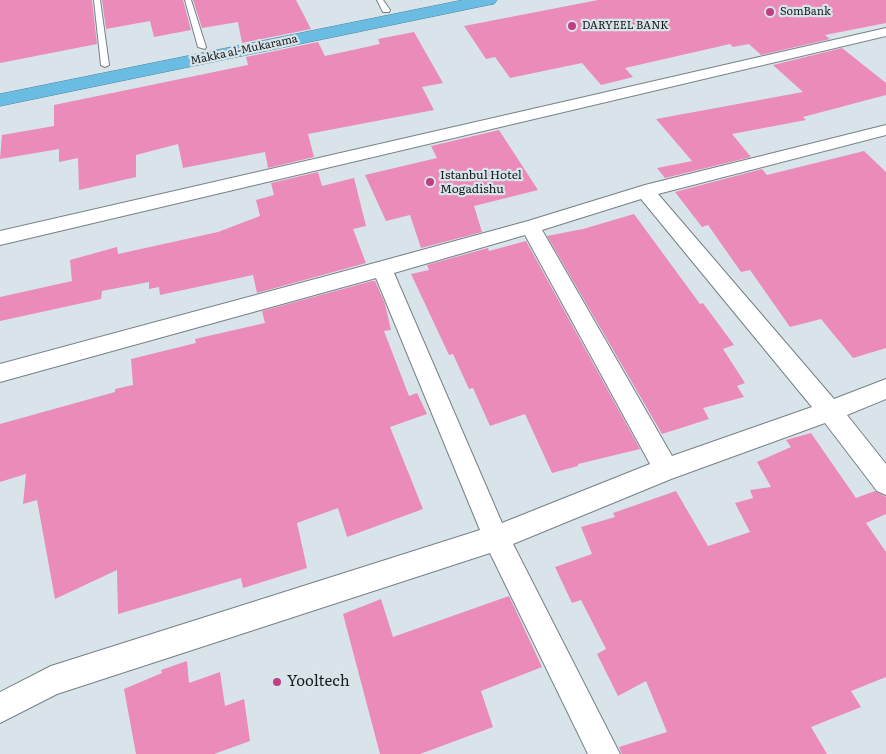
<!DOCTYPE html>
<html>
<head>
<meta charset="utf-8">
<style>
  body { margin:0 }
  canvas { display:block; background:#d8e4ea }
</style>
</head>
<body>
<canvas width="886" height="754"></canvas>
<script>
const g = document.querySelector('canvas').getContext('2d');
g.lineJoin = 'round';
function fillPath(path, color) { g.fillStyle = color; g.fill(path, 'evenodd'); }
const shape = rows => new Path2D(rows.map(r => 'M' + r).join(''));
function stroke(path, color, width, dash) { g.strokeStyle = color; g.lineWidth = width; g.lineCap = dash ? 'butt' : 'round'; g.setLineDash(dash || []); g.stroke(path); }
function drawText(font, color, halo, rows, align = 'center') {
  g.font = font + ' Literata,serif'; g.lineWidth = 4.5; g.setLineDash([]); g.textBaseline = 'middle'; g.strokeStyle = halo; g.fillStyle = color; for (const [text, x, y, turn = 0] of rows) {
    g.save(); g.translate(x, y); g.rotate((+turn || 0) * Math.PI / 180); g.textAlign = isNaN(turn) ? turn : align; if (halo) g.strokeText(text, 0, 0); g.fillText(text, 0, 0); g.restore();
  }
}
fillPath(shape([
  [0,0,92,0,97,44,0,63],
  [102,0,183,0,191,30,154,37,150,21,106,29],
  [193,0,296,0,311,29,242,43,238,22,202,28],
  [598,0,886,0,886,23,825,35,830,39,761,55,749,44,733,47,730,44,625,68,633,77,601,85,582,63,510,78,495,57,486,59,464,26],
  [414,32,443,83,422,87,434,110,308,134,314,157,268,168,265,152,183,168,178,144,136,155,136,177,79,190,78,158,59,162,59,149,0,159,2,135,54,126,54,105,248,65,246,57,318,42,325,56,380,44,378,39],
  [842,48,886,83,886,95,803,117,806,120,732,134,751,157,665,178,657,168,692,161,656,119,803,92,773,65],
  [499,130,538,190,474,206,482,232,421,248,410,215,386,221,365,175,437,158,431,146],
  [864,151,886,172,886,348,853,358,821,319,790,327,750,270,741,272,708,225,702,227,675,192,762,169,767,175],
  [318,172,322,186,354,178,366,226,353,229,366,263,257,293,253,275,160,295,159,287,149,289,149,282,102,291,101,299,0,321,0,297,72,281,70,260,117,247,118,254,218,232,260,216,256,200,274,195,271,183],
  [634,214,700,304,703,303,734,345,723,349,745,383,737,386,744,397,703,408,709,419,662,434,547,236,583,229],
  [526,241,640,449,578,464,578,466,552,473,525,414,490,426,473,388,469,389,453,354,449,355,411,274,429,270,427,265,488,248,489,251],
  [372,281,375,281,385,304,391,330,384,331,409,396,417,393,427,414,390,427,423,509,347,537,338,508,297,523,307,568,243,588,241,578,118,614,117,570,55,599,37,500,23,504,26,474,0,482,0,424,115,392,115,389,133,385,131,359,196,343,195,339,265,323,262,311],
  [811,433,856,498,875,491,886,497,886,514,866,523,886,552,886,677,851,691,861,707,811,727,827,754,622,754,619,747,667,732,646,681,618,696,597,654,606,649,581,600,572,603,555,567,592,554,581,527,615,517,613,513,676,491,708,546,750,532,735,503,753,498,750,490,771,487,757,462,791,447,786,440],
  [509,596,542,667,481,691,493,727,420,754,380,754,343,614,381,599,393,637],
  [187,661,189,683,220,672,225,706,244,699,250,741,214,754,136,754,124,689,162,673,161,670]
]), '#eb8bba');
const lane = shape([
  [94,0,100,0,109,65,105,67,101,65,94,0],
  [185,0,191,0,206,47,205,49,198,47,185,0],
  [377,0,383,0,390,10,389,12,383,12,377,0]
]);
const street = shape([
  [886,28,886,36,0,245,0,231,886,28],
  [886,125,886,135,658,194,834,399,886,379,886,399,847,415,886,464,886,495,877,491,825,423,671,479,513,544,620,754,588,754,490,553,57,694,0,723,0,692,51,666,480,530,376,278,0,382,0,364,382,261,528,221,645,185,886,125],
  [641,199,812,407,672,456,542,230,641,199],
  [525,235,650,464,502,523,394,273,525,235]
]);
const highway = shape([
  [463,0,497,0,494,4,488,5,0,106,0,94,463,0]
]);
stroke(lane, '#768186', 2);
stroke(street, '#768186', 2);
stroke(highway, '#4d849d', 1);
fillPath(lane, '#fff');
fillPath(street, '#fff');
fillPath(highway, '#6abce2');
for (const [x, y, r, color] of [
  [770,12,5,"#bf3e86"],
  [572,26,5,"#bf3e86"],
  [430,182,5,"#bf3e86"],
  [277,682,5,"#bf3e86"]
]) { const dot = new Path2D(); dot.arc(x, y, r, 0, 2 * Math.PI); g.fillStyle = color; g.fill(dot); stroke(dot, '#d8e4ea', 2); }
drawText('11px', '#171c1e', '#d8e4ea', [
  ["SomBank",780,12],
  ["DARYEEL BANK",582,26]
], 'left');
drawText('11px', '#171c1e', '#d8e4ea', [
  ["Makka al-Mukarama",244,50,-12]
]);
drawText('12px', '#171c1e', '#d8e4ea', [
  ["Istanbul Hotel",440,175],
  ["Mogadishu",440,189]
], 'left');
drawText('15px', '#171c1e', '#d8e4ea', [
  ["Yooltech",287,682]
], 'left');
</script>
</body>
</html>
